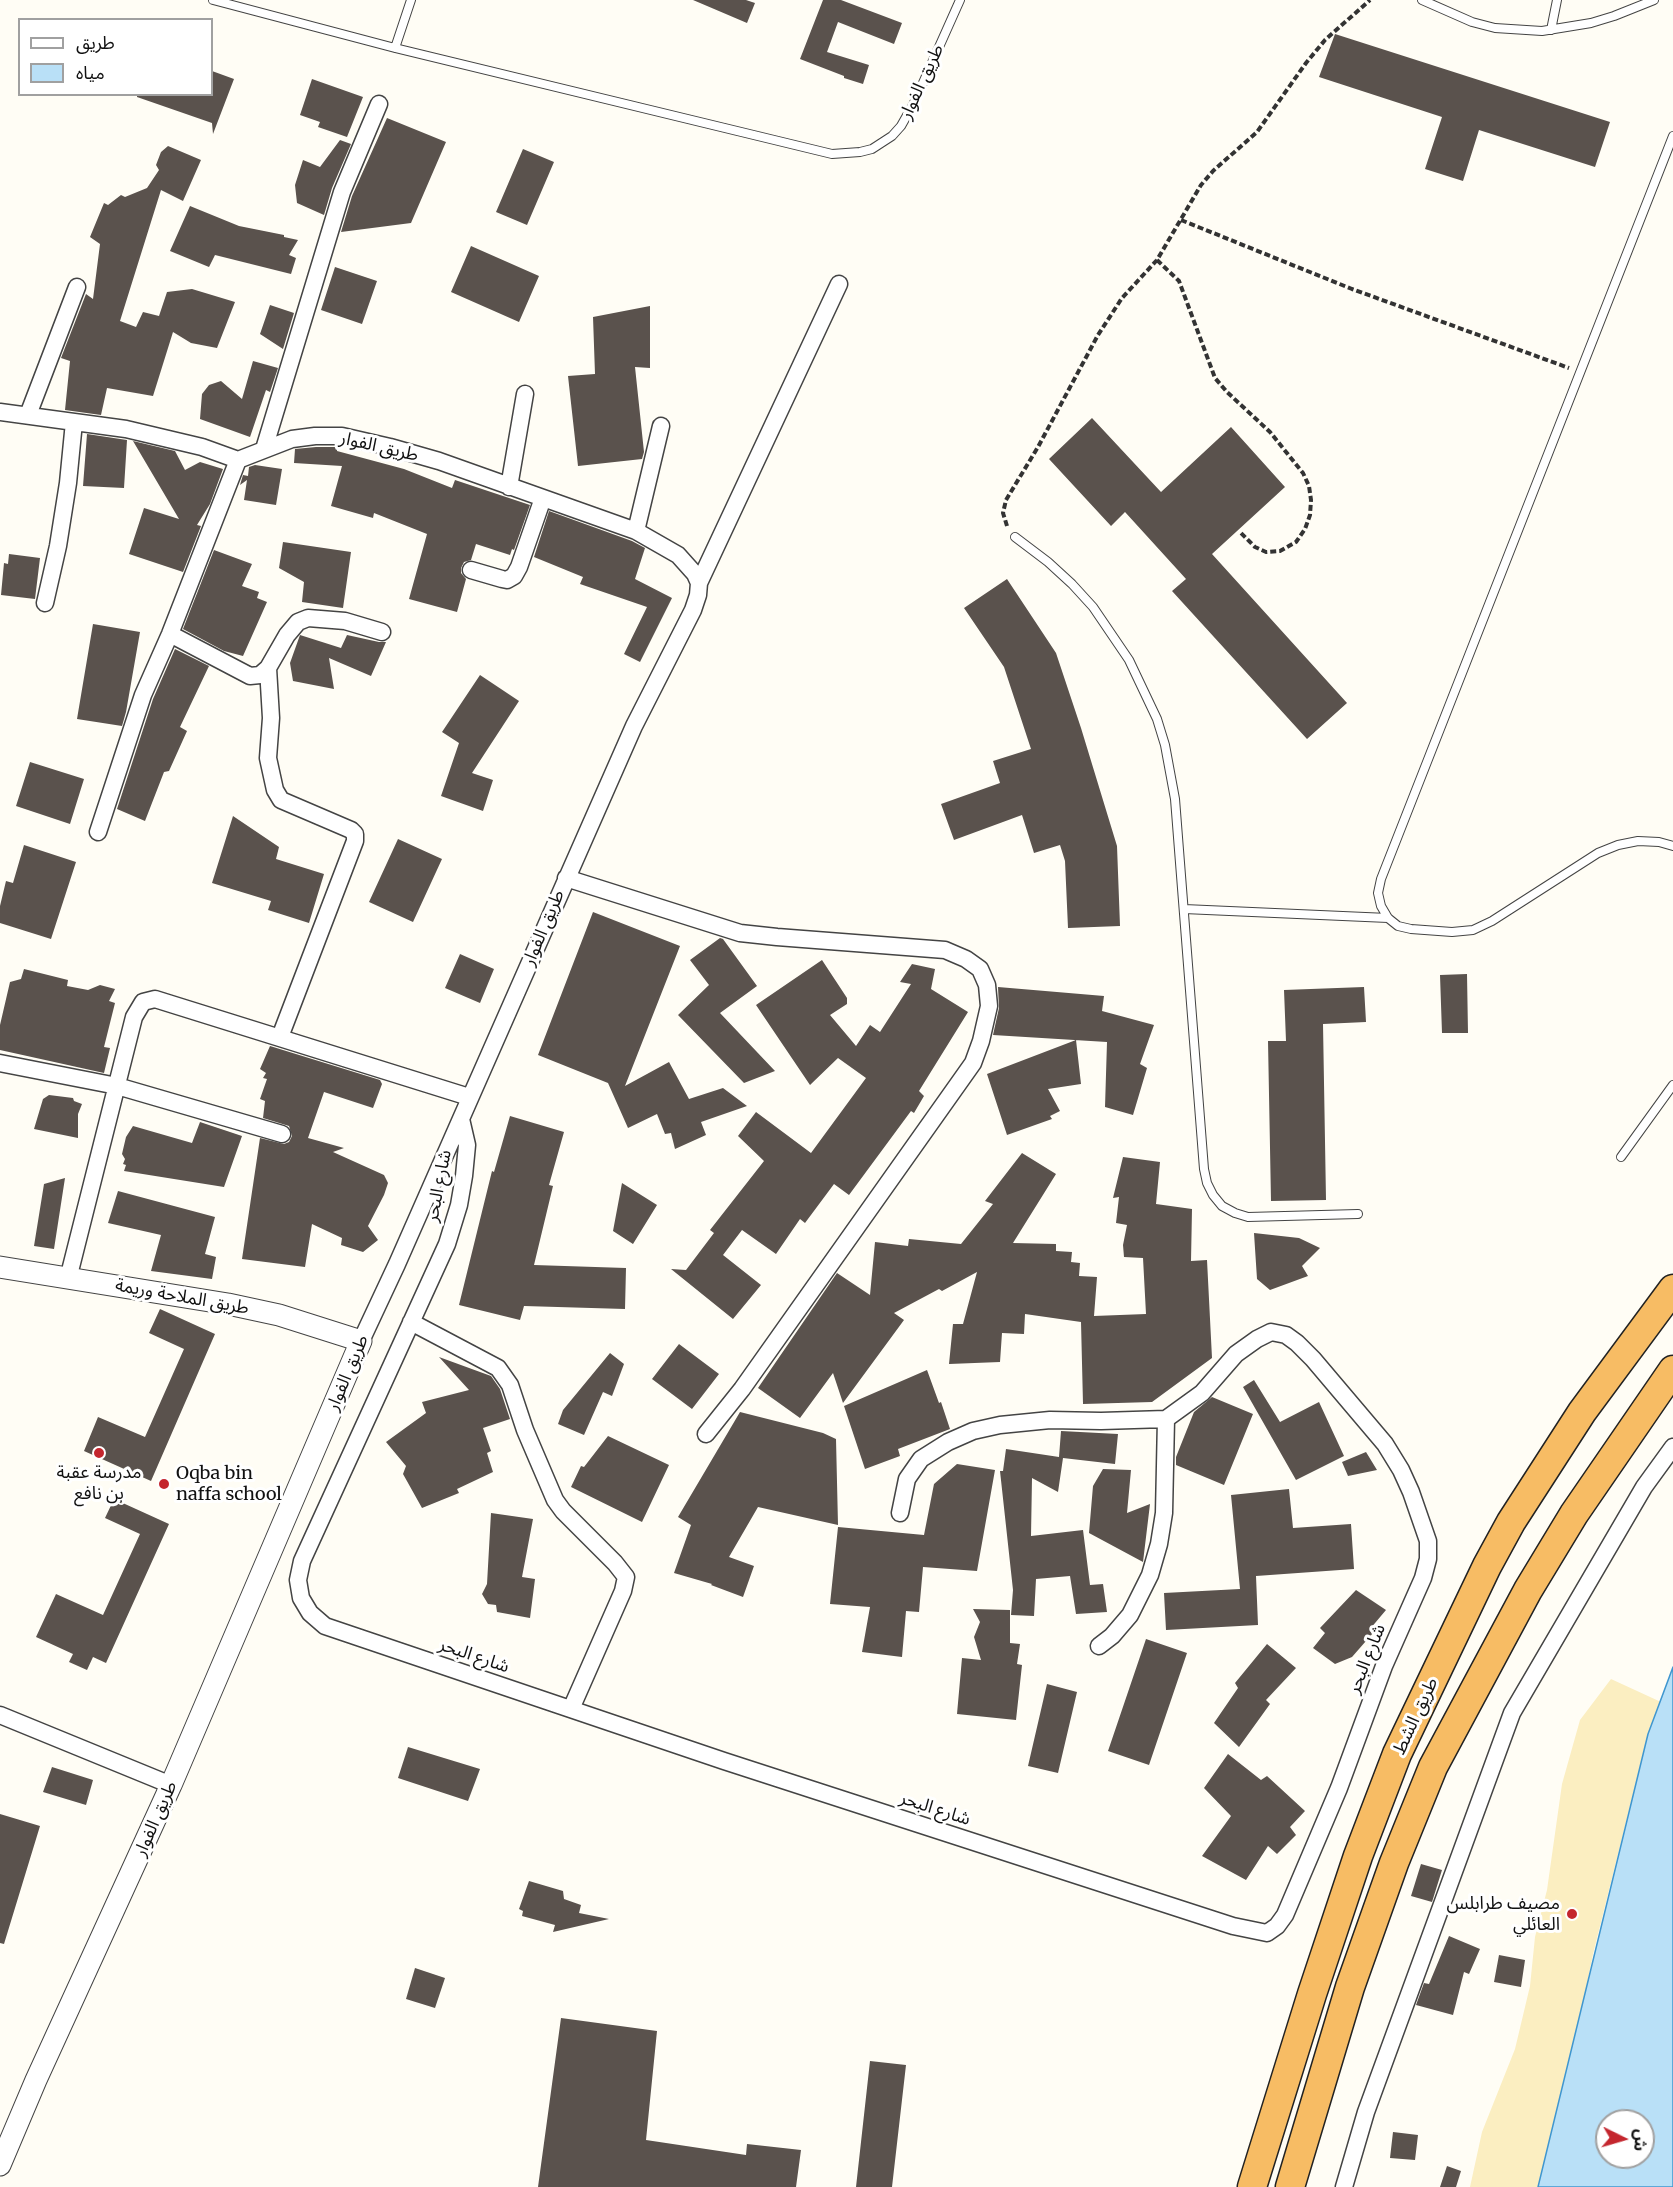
<!DOCTYPE html>
<html>
<head>
<meta charset="utf-8">
<style>
  body { margin:0 }
  #map { position:relative; width:1673px; height:2187px; overflow:hidden; background:#fffdf5; font-family:Merriweather,"Noto Sans Arabic",serif }
  canvas { display:block }
  .legend { position:absolute; left:18px; top:18px; width:195px; height:78px; box-sizing:border-box; background:#fff; border:2px solid #a0a0a0; margin:0; padding:8px 10px; list-style:none; font-size:18px; color:#111 }
  .legend li { display:flex; align-items:center; gap:12px; height:30px }
  .legend b { width:30px; border:2px solid #a0a0a0 }
  .north { position:absolute; left:1595px; top:2109px; width:60px; height:60px; box-sizing:border-box; background:#fff; border:2px solid #a0a0a0; border-radius:50%; rotate:95deg; font-size:16px; font-weight:700; line-height:24px; text-align:center; color:#111 }
  .north::after { content:''; display:block; margin:auto; width:21px; height:27px; background:#c4262e; clip-path:polygon(50% 0,100% 100%,50% 72%,0 100%) }
</style>
</head>
<body>
<div id="map">
<canvas width="1673" height="2187"></canvas>
<ul class="legend">
<li><b style="height:8px;background:#fff"></b>طريق</li>
<li><b style="height:16px;background:#b9e0f7"></b>مياه</li>
</ul>
<div class="north">ش</div>
</div>
<script>
const g = document.querySelector('canvas').getContext('2d');
g.lineJoin = 'round';
function fillPath(path, color) { g.fillStyle = color; g.fill(path, 'evenodd'); }
const shape = rows => new Path2D(rows.map(r => 'M' + r).join(''));
function stroke(path, color, width, dash) { g.strokeStyle = color; g.lineWidth = width; g.lineCap = dash ? 'butt' : 'round'; g.setLineDash(dash || []); g.stroke(path); }
function drawText(font, color, halo, rows, align = 'center') {
  g.font = font + ' Merriweather,"Noto Sans Arabic",serif'; g.lineWidth = 6; g.setLineDash([]); g.textBaseline = 'middle'; g.strokeStyle = halo; g.fillStyle = color; for (const [text, x, y, turn = 0] of rows) {
    g.save(); g.translate(x, y); g.rotate((+turn || 0) * Math.PI / 180); g.textAlign = isNaN(turn) ? turn : align; if (halo) g.strokeText(text, 0, 0); g.fillText(text, 0, 0); g.restore();
  }
}
fillPath(shape([
  [1611,1679,1661,1702,1648,1734,1593,1954,1546,2187,1470,2187,1482,2132,1515,2049,1530,1986,1535,1937,1547,1890,1562,1784,1580,1720]
]), '#fbeec1');
const water = shape([
  [1673,1667,1673,2187,1538,2187,1648,1734,1673,1667],
  [1607,2121,1643,2121,1643,2157,1607,2157,1607,2121]
]);
fillPath(water, '#b9e0f7');
stroke(water, '#3f96cf', 1.5);
fillPath(shape([
  [693,0,746,0,755,3,747,23],
  [823,0,841,0,902,23,894,44,838,22,827,52,869,65,863,84,844,78,844,76,800,59],
  [1335,34,1610,122,1595,167,1479,130,1463,181,1425,169,1442,117,1319,77],
  [212,71,234,79,213,134,212,123,137,97,137,94,212,94],
  [312,79,363,97,347,137,318,127,320,122,300,115],
  [387,118,446,142,411,223,341,232,352,196],
  [340,140,351,144,332,188,324,215,297,203,295,185,303,160,320,167],
  [168,146,201,160,183,201,161,190,120,321,136,327,143,312,159,316,167,292,192,289,235,302,217,348,191,343,173,332,153,396,107,388,101,415,65,410,70,361,61,358,86,294,93,299,100,244,90,237,104,203,108,205,121,195,125,197,147,188,159,170,156,165,161,152],
  [523,149,554,162,527,225,496,212],
  [190,206,239,226,284,235,284,237,298,240,289,255,296,258,291,274,215,255,209,267,170,251],
  [471,246,539,276,519,322,451,292],
  [335,267,377,281,362,324,321,310],
  [270,305,294,313,283,349,260,334],
  [650,306,650,368,635,367,644,452,642,459,578,466,568,376,595,374,593,317],
  [253,361,278,368,270,392,266,390,250,437,200,419,202,394,209,385,221,381,242,399],
  [1092,418,1161,492,1231,427,1285,487,1212,554,1347,703,1307,739,1172,591,1186,579,1125,512,1111,526,1049,459],
  [87,434,127,440,124,488,83,486],
  [133,441,175,451,185,470,200,462,223,469,210,504,197,525,201,526,183,572,129,554,144,508,179,519],
  [316,447,337,447,337,451,404,469,452,488,455,480,530,505,514,550,512,549,510,555,476,544,471,560,464,562,461,568,461,573,466,579,457,612,409,599,427,534,374,513,373,518,331,506,342,466,294,463,295,449],
  [255,465,282,469,276,505,244,500,247,480,240,485,243,475,248,476,249,467],
  [549,511,632,541,645,548,635,579,672,598,640,662,624,654,647,607,580,584,583,577,534,557],
  [283,542,351,552,343,608,302,602,304,582,279,568],
  [214,550,252,564,242,586,259,592,257,598,267,602,243,656,224,651,183,629],
  [9,554,40,558,35,599,1,595,4,563,8,564],
  [1007,579,1056,653,1081,728,1117,846,1120,926,1068,928,1065,861,1060,845,1034,853,1022,815,954,840,941,804,1000,783,993,761,1031,749,1004,667,964,608],
  [93,624,140,632,126,712,122,726,77,719],
  [300,635,341,648,347,635,379,642,386,642,371,676,329,658,334,689,293,681,290,663],
  [175,649,209,666,180,727,187,731,169,771,164,772,145,821,117,809,153,699],
  [480,675,519,701,472,773,493,780,483,811,441,796,459,743,442,732],
  [30,762,84,779,70,824,16,806],
  [233,816,279,847,276,859,324,874,309,923,268,910,271,901,212,883],
  [398,839,442,859,413,922,369,902],
  [24,845,76,862,51,939,0,923,0,906,6,881,13,883],
  [593,912,680,946,625,1086,669,1062,689,1099,723,1088,747,1106,701,1122,706,1135,675,1149,671,1133,665,1134,657,1114,628,1128,608,1083,538,1055],
  [720,938,723,939,757,986,720,1013,775,1071,744,1083,678,1015,709,985,690,960],
  [460,954,494,969,480,1003,445,988],
  [822,960,847,998,847,1004,830,1015,856,1046,870,1025,880,1032,911,984,900,982,912,964,935,969,931,989,968,1012,919,1091,924,1096,914,1113,911,1111,849,1195,834,1184,805,1223,800,1219,776,1254,742,1230,723,1255,761,1285,733,1319,671,1269,686,1270,714,1233,710,1230,764,1161,738,1136,756,1112,811,1153,866,1078,838,1058,810,1085,756,1005],
  [24,969,68,980,67,986,88,990,100,985,115,989,109,1001,115,1003,104,1047,110,1048,104,1073,0,1050,0,1025,10,982,21,979],
  [1467,974,1468,1033,1442,1033,1440,975],
  [998,987,1104,996,1102,1011,1154,1025,1140,1064,1147,1068,1133,1115,1105,1107,1107,1042,993,1035,999,1008],
  [1364,987,1366,1022,1323,1024,1326,1200,1271,1201,1268,1041,1286,1041,1284,990],
  [1076,1040,1081,1084,1048,1089,1060,1111,1050,1116,1052,1119,1007,1135,987,1074],
  [270,1046,380,1080,382,1084,373,1108,324,1092,308,1138,344,1148,333,1152,384,1175,388,1183,384,1195,368,1226,378,1240,363,1252,341,1245,342,1238,312,1224,305,1267,242,1259,260,1138,284,1144,289,1142,292,1136,289,1126,263,1118,265,1101,260,1099,267,1079,263,1078,266,1073,260,1069],
  [49,1095,73,1098,74,1101,82,1104,78,1114,78,1138,34,1129,43,1099],
  [510,1116,564,1132,549,1185,553,1186,534,1265,626,1268,625,1309,524,1306,520,1320,459,1305,492,1171,494,1172],
  [200,1122,242,1136,224,1187,124,1171,126,1165,123,1164,125,1159,122,1154,126,1137,133,1126,192,1143],
  [1022,1153,1056,1174,1013,1243,1056,1244,1056,1251,1072,1252,1071,1262,1080,1263,1079,1276,1097,1277,1094,1316,1146,1314,1143,1258,1124,1257,1123,1245,1127,1225,1116,1223,1119,1197,1113,1198,1123,1157,1160,1162,1156,1204,1192,1209,1191,1261,1207,1260,1212,1358,1152,1402,1083,1404,1081,1322,1025,1314,1024,1334,1002,1333,1000,1362,949,1364,953,1324,963,1324,977,1272,942,1291,939,1289,894,1313,904,1320,843,1403,833,1373,800,1418,758,1388,837,1273,870,1295,875,1242,908,1246,909,1239,961,1244,993,1204,985,1201],
  [65,1178,54,1249,34,1246,44,1184],
  [622,1183,657,1205,633,1244,613,1231],
  [118,1191,215,1217,205,1254,216,1257,212,1279,151,1271,161,1235,108,1223],
  [1254,1233,1299,1238,1320,1248,1302,1266,1308,1276,1270,1290,1257,1279],
  [160,1309,215,1334,151,1481,84,1451,98,1417,145,1437,184,1349,149,1333],
  [679,1344,719,1374,692,1409,652,1379],
  [610,1353,624,1364,612,1396,603,1392,584,1435,558,1424,563,1410],
  [439,1357,491,1376,500,1389,510,1419,483,1428,491,1451,487,1453,493,1472,457,1489,459,1493,422,1508,403,1474,406,1466,386,1442,426,1413,422,1402,469,1390],
  [927,1370,939,1403,941,1402,950,1429,898,1449,900,1456,865,1469,844,1406],
  [1254,1380,1280,1422,1319,1402,1344,1456,1296,1480,1243,1387],
  [1212,1397,1253,1414,1224,1485,1176,1465,1176,1457,1194,1412],
  [740,1412,823,1433,836,1439,838,1525,758,1507,729,1557,754,1566,743,1597,711,1585,712,1584,674,1573,691,1525,678,1517],
  [1061,1431,1118,1434,1115,1464,1063,1458,1058,1492,1032,1478,1031,1536,1083,1530,1090,1585,1103,1584,1107,1612,1076,1614,1070,1576,1036,1579,1034,1616,1011,1615,1013,1590,1000,1471,1003,1471,1006,1449,1059,1457],
  [608,1436,669,1465,642,1522,571,1487,581,1466,584,1467],
  [1366,1452,1377,1470,1348,1476,1342,1462],
  [957,1464,995,1470,977,1571,923,1567,919,1612,906,1611,902,1657,862,1652,870,1607,830,1604,838,1527,924,1535,934,1484],
  [1103,1469,1131,1470,1127,1513,1150,1504,1143,1562,1089,1533,1093,1486],
  [1289,1489,1293,1528,1351,1524,1354,1569,1256,1576,1258,1625,1166,1630,1164,1593,1240,1589,1231,1495],
  [114,1499,169,1524,106,1663,93,1657,87,1670,69,1662,73,1654,36,1637,56,1594,103,1615,140,1534,105,1518],
  [491,1513,533,1519,522,1577,535,1579,530,1618,497,1612,496,1605,488,1604,482,1594,487,1584],
  [1356,1590,1386,1610,1370,1629,1373,1633,1352,1657,1335,1664,1313,1648,1325,1633,1320,1628],
  [973,1609,1010,1610,1010,1643,1020,1644,1017,1664,1022,1665,1016,1720,957,1714,962,1658,981,1660,974,1637,980,1622],
  [1146,1639,1187,1653,1149,1765,1108,1751],
  [1267,1644,1296,1668,1266,1700,1270,1704,1239,1747,1214,1723,1238,1688,1235,1683],
  [1047,1684,1077,1692,1058,1773,1028,1766],
  [408,1747,480,1769,468,1801,398,1778],
  [1228,1754,1261,1780,1267,1776,1305,1811,1290,1827,1296,1835,1277,1854,1268,1846,1246,1880,1202,1856,1231,1816,1204,1788],
  [52,1767,93,1780,86,1805,43,1792],
  [0,1814,40,1826,4,1944,0,1943],
  [1421,1864,1442,1870,1432,1902,1411,1896],
  [529,1881,563,1891,564,1899,581,1905,579,1913,609,1919,553,1932,555,1925,522,1916,523,1911,519,1909],
  [1449,1936,1480,1949,1469,1974,1464,1972,1453,2015,1416,2005,1424,1983,1429,1984],
  [1499,1955,1525,1960,1521,1987,1494,1982],
  [415,1968,445,1978,435,2008,406,1999],
  [561,2018,657,2031,646,2140,746,2155,747,2144,801,2150,796,2187,538,2187],
  [870,2061,906,2065,892,2187,856,2187],
  [1393,2132,1418,2135,1415,2160,1390,2158],
  [1447,2166,1461,2171,1456,2187,1440,2187]
]), '#5a524d');
const service = shape([
  [213,0,395,48,832,154,860,152,872,149,892,136,901,126,914,103,960,0],
  [1422,0,1472,22,1495,28,1542,31,1591,23,1614,16,1654,0],
  [1551,30,1557,0],
  [395,48,411,0],
  [1673,136,1381,879,1378,893,1381,906,1388,918,1398,926,1411,929,1452,932,1473,930,1492,921,1598,853,1618,845,1638,841,1659,842,1673,846],
  [1015,537,1048,562,1072,584,1093,607,1129,660,1157,719,1165,745,1175,799,1204,1169,1207,1183,1213,1195,1222,1206,1235,1213,1248,1217,1358,1214],
  [1184,909,1388,918],
  [1621,1157,1673,1085]
]);
const minor = shape([
  [0,412,126,429,202,447,238,460,292,439,315,436,342,436,390,447,439,461,636,531,678,555,695,574,699,583,698,595,693,610,634,726,397,1264,361,1341],
  [28,415,77,287],
  [264,449,342,192,379,104],
  [509,487,525,394],
  [636,531,661,426],
  [471,570,502,579,507,580,514,576,519,567,543,498],
  [699,583,839,284],
  [45,603,58,546,68,483,74,422],
  [170,634,250,676,260,675,268,668,287,635,298,622,308,618,345,621,382,632],
  [268,668,271,718,268,758,275,790,281,800,351,830,355,834,355,841,280,1037],
  [98,832,143,695,170,634,238,460],
  [566,878,740,933,777,937,945,950,966,959,980,969,987,985,989,1006,981,1041,973,1063,742,1389,706,1434],
  [0,1063,117,1086,282,1134],
  [461,1119,467,1145,464,1176,459,1205,447,1244,302,1561,298,1580,301,1598,310,1613,325,1626,724,1761,1233,1926,1267,1933,1277,1926,1285,1915,1339,1788,1384,1666,1423,1578,1428,1559,1428,1541,1411,1492,1401,1470,1385,1444,1313,1359,1297,1343,1286,1335,1271,1332,1257,1339,1236,1354,1202,1393,1166,1419],
  [68,1279,134,1017,143,1002,155,999,469,1097],
  [411,1322,498,1368,510,1385,525,1430,555,1500,563,1511,615,1563,626,1577,623,1591,571,1709],
  [900,1513,907,1479,921,1459,948,1442,973,1431,1000,1425,1050,1420,1101,1421,1166,1419],
  [1099,1646,1112,1636,1130,1615,1150,1575,1159,1544,1164,1513,1166,1419],
  [0,1715,171,1785],
  [1344,2187,1366,2112,1512,1713,1644,1487,1673,1447]
]);
const tertiary = shape([
  [0,1267,228,1304,279,1315,361,1341,171,1785,36,2080,0,2165]
]);
const trunk = shape([
  [1252,2187,1312,1994,1358,1856,1397,1754,1487,1566,1511,1522,1582,1412,1673,1289],
  [1290,2187,1350,1987,1394,1863,1433,1767,1528,1590,1574,1514,1673,1370]
]);
stroke(service, '#444', 10);
stroke(minor, '#444', 19);
stroke(tertiary, '#444', 23);
stroke(trunk, '#222', 31);
stroke(shape([
  [1181,220,1352,289,1569,368],
  [1157,260,1179,281,1215,378,1227,392,1270,432,1303,473,1309,486,1311,500,1310,515,1305,529,1296,542,1280,551,1266,552,1255,547,1241,533],
  [1007,526,1003,513,1006,500,1038,447,1098,335,1122,298,1157,260,1201,185,1213,171,1257,132,1306,63,1325,40,1370,0]
]), '#333', 4, [6, 3]);
stroke(service, '#fff', 8);
stroke(minor, '#fff', 16);
stroke(tertiary, '#fff', 21);
stroke(trunk, '#f7bc64', 28);
for (const [x, y, r, color] of [
  [99,1453,6,"#c4262e"],
  [164,1484,6,"#c4262e"],
  [1572,1914,6,"#c4262e"]
]) { const dot = new Path2D(); dot.arc(x, y, r, 0, 2 * Math.PI); g.fillStyle = color; g.fill(dot); stroke(dot, '#fff', 2); }
drawText('18px', '#111', '#fff', [
  ["طريق الفوار",922,82,-65],
  ["طريق الفوار",379,447,13],
  ["طريق الفوار",544,928,-67],
  ["شارع البحر",439,1186,-79],
  ["طريق الملاحة وريمة",182,1297,10],
  ["طريق الفوار",348,1373,-67],
  ["شارع البحر",474,1656,19],
  ["شارع البحر",1367,1659,-68],
  ["طريق الشط",1416,1716,-65],
  ["شارع البحر",935,1809,18],
  ["طريق الفوار",156,1819,-66]
]);
drawText('18px', '#111', '#fff', [
  ["مدرسة عقبة",99,1473],
  ["بن نافع",99,1494],
  ["Oqba bin",176,1474,"left"],
  ["naffa school",176,1495,"left"],
  ["مصيف طرابلس",1560,1904,"right"],
  ["العائلي",1560,1925,"right"]
]);
</script>
</body>
</html>
